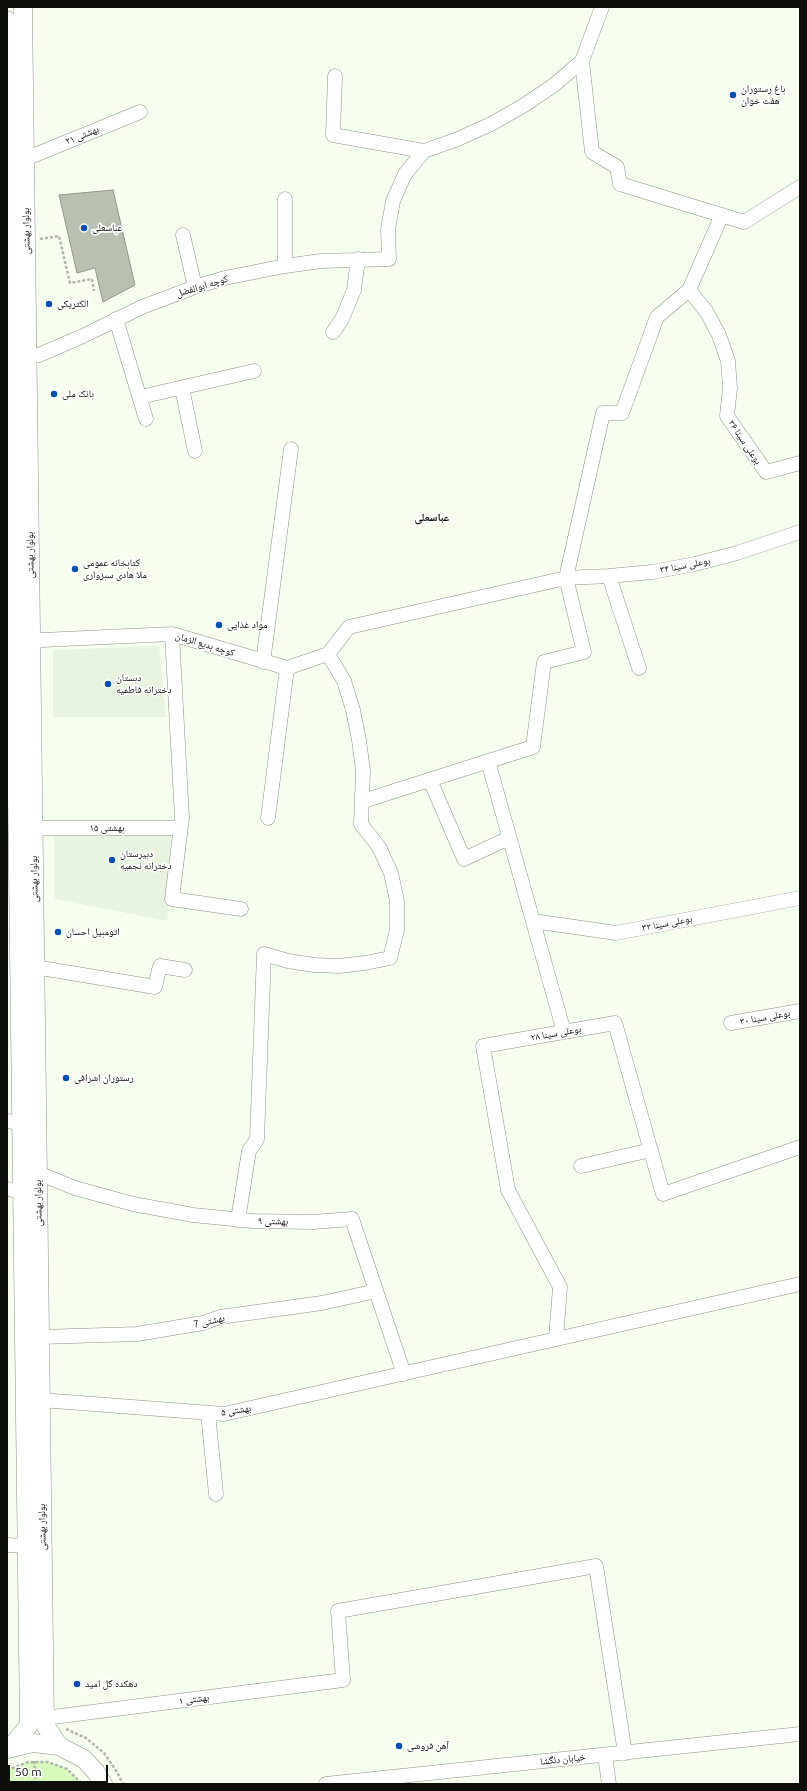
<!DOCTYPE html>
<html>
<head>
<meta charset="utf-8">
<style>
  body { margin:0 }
  #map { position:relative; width:807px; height:1791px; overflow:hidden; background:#f5feef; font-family:Ubuntu,sans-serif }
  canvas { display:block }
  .frame { position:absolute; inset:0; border:8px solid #0d0f0b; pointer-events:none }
  .scale { position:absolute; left:8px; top:1765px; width:100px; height:18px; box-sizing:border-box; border:2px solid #0d0f0b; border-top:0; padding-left:5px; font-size:12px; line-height:14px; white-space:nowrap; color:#0d0f0b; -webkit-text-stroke:3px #fff; paint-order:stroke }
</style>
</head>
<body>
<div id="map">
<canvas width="807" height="1791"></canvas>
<div class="frame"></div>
<div class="scale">50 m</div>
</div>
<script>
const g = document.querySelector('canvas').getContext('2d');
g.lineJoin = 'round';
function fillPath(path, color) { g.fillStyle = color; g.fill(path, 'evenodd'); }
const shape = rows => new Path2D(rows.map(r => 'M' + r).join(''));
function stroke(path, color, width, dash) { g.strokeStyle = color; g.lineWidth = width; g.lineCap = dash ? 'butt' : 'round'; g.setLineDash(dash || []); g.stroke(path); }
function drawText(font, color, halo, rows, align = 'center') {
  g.font = font + ' Ubuntu,"Noto Naskh Arabic",sans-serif'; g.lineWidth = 3.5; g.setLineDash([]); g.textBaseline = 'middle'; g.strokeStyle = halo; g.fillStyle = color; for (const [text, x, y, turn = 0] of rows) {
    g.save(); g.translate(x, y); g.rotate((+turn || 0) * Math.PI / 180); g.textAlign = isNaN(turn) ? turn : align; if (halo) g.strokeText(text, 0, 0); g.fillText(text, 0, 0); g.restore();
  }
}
fillPath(shape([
  [159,646,166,717,53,717,53,650],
  [54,833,168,833,171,836,168,884,171,885,167,921,55,899]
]), '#e8f4df');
fillPath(shape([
  [41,1761,55,1764,67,1769,82,1784,7,1784,7,1770,9,1769,28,1762]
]), '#d7f9bc');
const building = shape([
  [113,190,135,285,103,302,95,268,77,273,59,195,113,190]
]);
fillPath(building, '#b8c0b2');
stroke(building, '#91998c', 1);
const minor = shape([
  [602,7,582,61,592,152,617,167,620,184,744,222,800,187],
  [335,76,333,135,424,151,458,139,491,124,523,106,554,85,582,61],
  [25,159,140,112],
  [285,199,285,266],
  [183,235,195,287],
  [689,290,706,311,719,335,728,361,730,388,727,416,766,472,800,463],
  [116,319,146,419],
  [333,332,342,319,354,290,358,259],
  [27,355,39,355,83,336,142,307,195,287,225,278,285,266,321,261,389,259,388,229,393,201,405,174,424,151],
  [182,388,195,451],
  [140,397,254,371],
  [609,576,639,668],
  [172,634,182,818,172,899,241,909],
  [31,643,42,640,172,634,287,668,328,654],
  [328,654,349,627,566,578,609,576,652,572,695,564,737,553,800,532],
  [263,662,291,449],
  [488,761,564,1032],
  [430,780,464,859,509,838],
  [363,801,533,747,544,662,584,652,566,578,603,413,622,413,657,317,689,290,722,215],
  [268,818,287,668],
  [33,828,180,828],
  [533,921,616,933,800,898],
  [35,967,155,987,160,966,185,970],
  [731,1023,800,1011],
  [7,1121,21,1123],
  [581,1166,651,1150],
  [38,1173,75,1188,133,1204,193,1215,253,1221,313,1222,352,1219,404,1374],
  [7,1189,22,1191],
  [238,1220,249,1151,257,1139,264,954,288,961,314,965,339,966,365,963,390,958,397,930,397,901,391,873,379,847,361,824,363,771,359,740,353,710,344,681,328,654],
  [40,1337,137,1334,203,1323,220,1317,322,1303,376,1291],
  [556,1339,560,1287,508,1190,483,1046,615,1023,663,1194,800,1147],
  [41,1400,224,1414,800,1284],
  [208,1413,216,1494],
  [7,1545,27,1546],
  [45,1718,343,1680,338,1611,596,1566,625,1753],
  [605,1755,609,1784],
  [326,1784,800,1734]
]);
const major = shape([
  [23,7,45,1725,59,1746],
  [7,20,29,1725,11,1747],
  [8,1749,33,1743,59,1746,84,1759,96,1772,103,1784]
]);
stroke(minor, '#8a9285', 15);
stroke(major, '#8a9285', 19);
stroke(shape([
  [40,239,59,236,70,283,92,279,94,291],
  [66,1729,86,1738,104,1753,117,1772,123,1784],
  [34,1761,36,1784],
  [7,1770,28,1762,48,1762,67,1769,82,1784]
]), '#aeb5aa', 2.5, [3, 2]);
stroke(minor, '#fff', 14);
stroke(major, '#fff', 18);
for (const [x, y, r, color] of [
  [733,95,4,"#024eb8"],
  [84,228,4,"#024eb8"],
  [49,304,4,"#024eb8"],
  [54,394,4,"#024eb8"],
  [75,569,4,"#024eb8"],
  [219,625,4,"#024eb8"],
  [108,684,4,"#024eb8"],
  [112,860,4,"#024eb8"],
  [58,932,4,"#024eb8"],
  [66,1078,4,"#024eb8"],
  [77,1684,4,"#024eb8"],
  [399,1746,4,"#024eb8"]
]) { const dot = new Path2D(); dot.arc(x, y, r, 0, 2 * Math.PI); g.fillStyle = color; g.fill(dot); stroke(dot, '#fff', 1.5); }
drawText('10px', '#0d0f0b', '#fff', [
  ["باغ رستوران",741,89],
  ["هفت خوان",741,101],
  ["عباسعلی",92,228],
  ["الکتریکی",57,304],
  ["بانک ملی",62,394],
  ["کتابخانه عمومی",83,563],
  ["ملا هادی سبزواری",83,575],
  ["مواد غذایی",227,625],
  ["دبستان",116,678],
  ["دخترانه فاطمیه",116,690],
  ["دبیرستان",120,854],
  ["دخترانه نجمیه",120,866],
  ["اتومبیل احسان",66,932],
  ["رستوران اشرافی",74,1078],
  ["دهکده گل امید",85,1684],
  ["آهن فروشی",407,1746]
], 'left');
drawText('10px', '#0d0f0b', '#fff', [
  ["بهشتی ۲۱",82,135,-22],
  ["بولوار بهشتی",26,231,-91],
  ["کوچه ابوالفضل",202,286,-17],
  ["بوعلی سینا ۳۶",745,442,56],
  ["بولوار بهشتی",30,555,-91],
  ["بوعلی سینا ۳۴",685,565,-11],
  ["کوچه بدیع الزمان",205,644,17],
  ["بهشتی ۱۵",107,828],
  ["بولوار بهشتی",34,879,-91],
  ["بوعلی سینا ۳۲",667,923,-11],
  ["بوعلی سینا ۳۰",765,1017,-10],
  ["بوعلی سینا ۲۸",556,1033,-10],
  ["بولوار بهشتی",38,1203,-91],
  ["بهشتی ۹",273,1221,1],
  ["بهشتی 7",209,1321,-13],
  ["بهشتی ۵",236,1410,-9],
  ["بولوار بهشتی",42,1527,-91],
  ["بهشتی ۱",194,1699,-7],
  ["خیابان دلگشا",563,1759,-6]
]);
drawText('bold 11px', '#0d0f0b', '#fff', [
  ["عباسعلی",432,517]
]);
</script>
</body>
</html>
